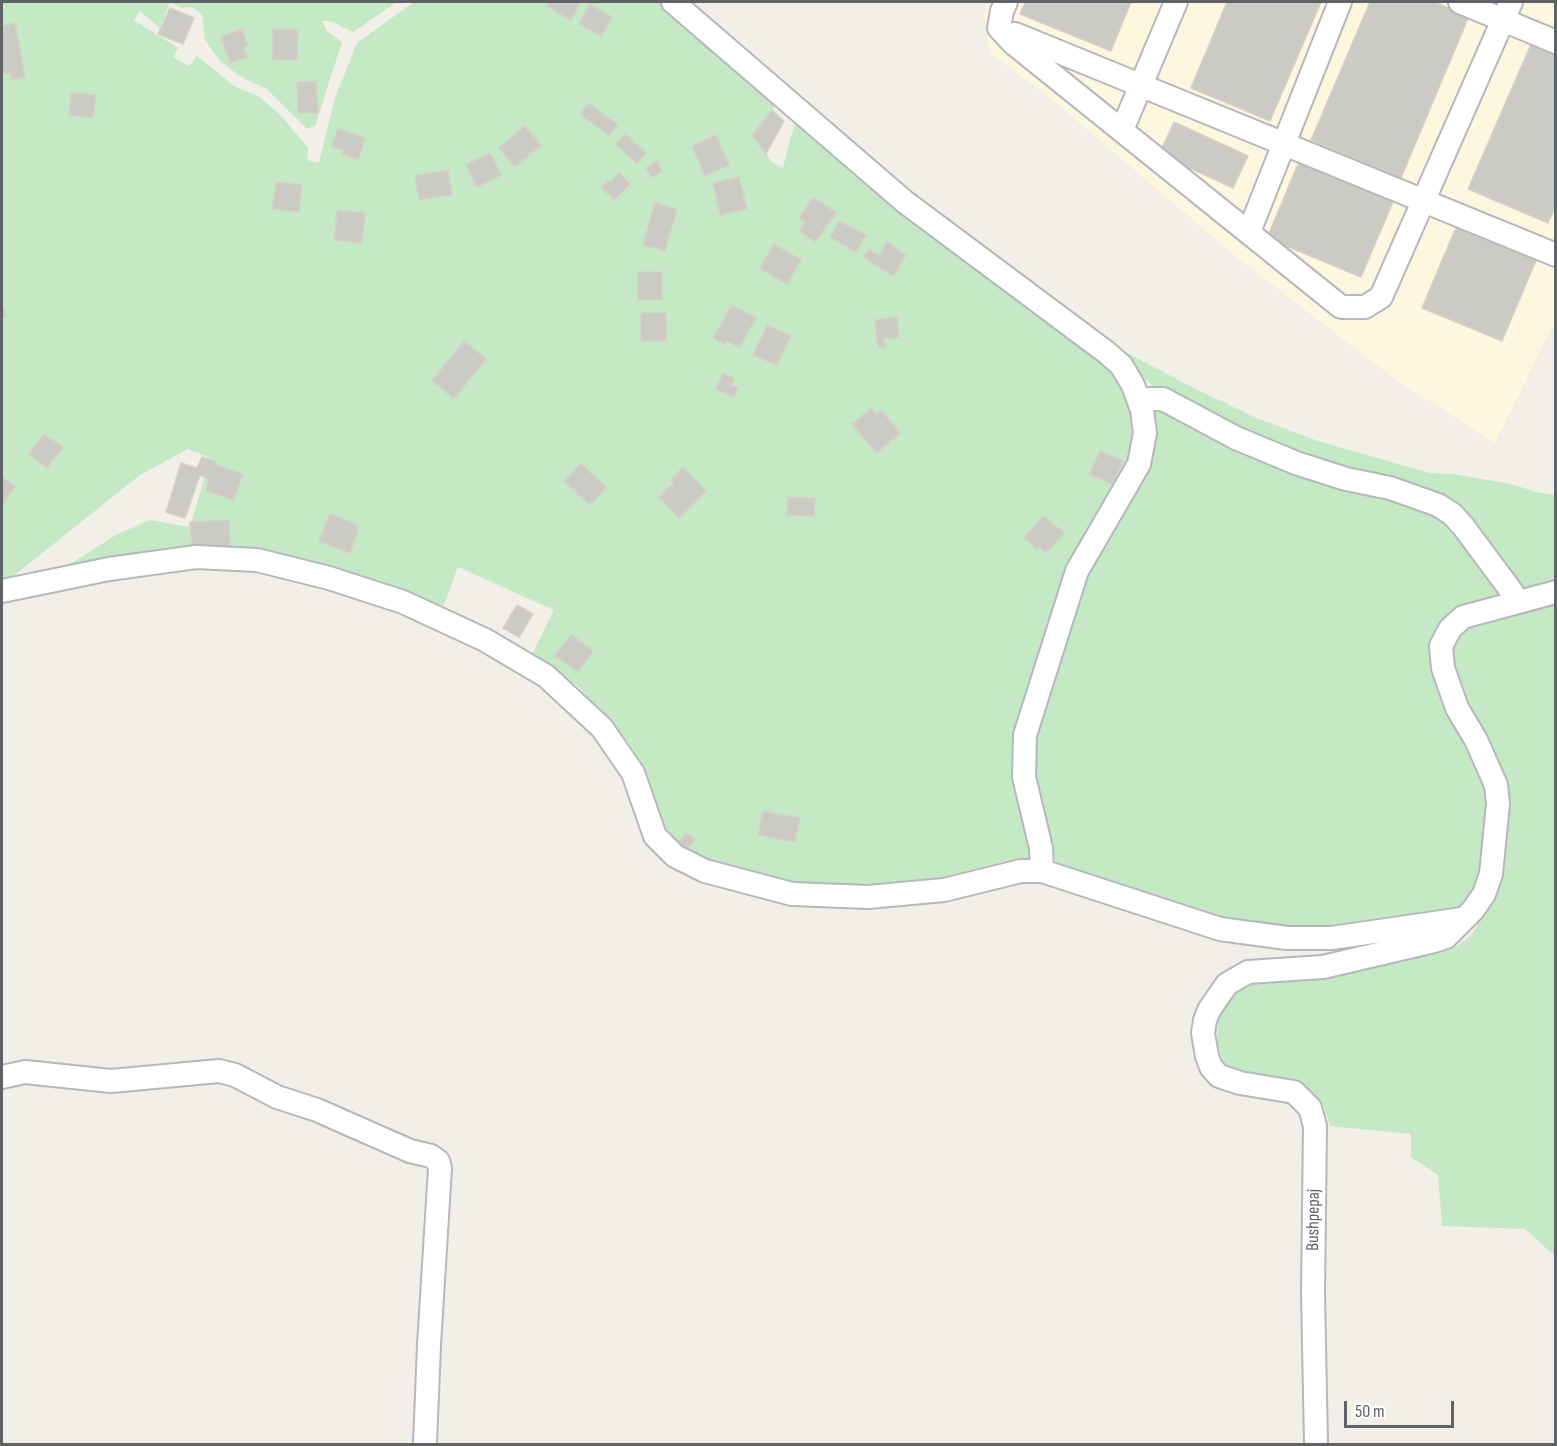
<!DOCTYPE html>
<html>
<head>
<meta charset="utf-8">
<style>
  body { margin:0 }
  #map { position:relative; width:1557px; height:1446px; overflow:hidden; background:#f1efe8; font-family:"Sofia Sans Condensed",sans-serif }
  canvas { display:block }
  .frame { position:absolute; inset:0; border:3px solid #5f6368; pointer-events:none }
  .scale { position:absolute; left:1344px; top:1401px; width:110px; height:27px; box-sizing:border-box; border:3px solid #5f6368; border-top:0; padding-left:8px; font-size:18px; line-height:21px; white-space:nowrap; color:#5f6368; -webkit-text-stroke:4px #fff; paint-order:stroke }
</style>
</head>
<body>
<div id="map">
<canvas width="1557" height="1446"></canvas>
<div class="frame"></div>
<div class="scale">50 m</div>
</div>
<script>
const g = document.querySelector('canvas').getContext('2d');
g.lineJoin = 'round';
function fillPath(path, color) { g.fillStyle = color; g.fill(path, 'evenodd'); }
const shape = rows => new Path2D(rows.map(r => 'M' + r).join(''));
function stroke(path, color, width, dash) { g.strokeStyle = color; g.lineWidth = width; g.lineCap = dash ? 'butt' : 'round'; g.setLineDash(dash || []); g.stroke(path); }
function drawText(font, color, halo, rows, align = 'center') {
  g.font = font + ' "Sofia Sans Condensed",sans-serif'; g.lineWidth = 6; g.setLineDash([]); g.textBaseline = 'middle'; g.strokeStyle = halo; g.fillStyle = color; for (const [text, x, y, turn = 0] of rows) {
    g.save(); g.translate(x, y); g.rotate((+turn || 0) * Math.PI / 180); g.textAlign = isNaN(turn) ? turn : align; if (halo) g.strokeText(text, 0, 0); g.fillText(text, 0, 0); g.restore();
  }
}
fillPath(shape([
  [990,2,1555,2,1555,321,1495,443,1395,379,1234,255,1048,96,990,53,984,15]
]), '#fef7e0');
fillPath(shape([
  [2,2,397,2,353,32,330,21,322,21,327,31,342,42,315,126,307,129,267,89,241,77,220,61,205,40,202,14,192,7,182,8,170,2,160,28,140,11,134,20,178,48,173,57,189,66,197,56,234,86,260,97,283,118,308,148,307,160,319,163,335,98,357,43,414,2,676,2,779,101,752,135,773,163,783,168,791,136,797,121,1042,312,1124,382,1136,420,1132,459,1032,698,1035,852,1030,859,1020,864,952,882,808,890,689,855,663,829,641,764,631,746,578,686,530,659,554,610,458,567,442,610,243,549,60,575,72,563,116,535,150,520,190,527,210,458,188,449,140,475,6,582,2,583],
  [1107,340,1125,352,1194,388,1256,418,1318,441,1430,473,1453,474,1511,484,1536,492,1555,495,1555,583,1527,590,1516,587,1466,511,1461,508,1339,473,1160,393],
  [1165,407,1437,510,1502,591,1555,602,1555,1256,1525,1229,1442,1226,1438,1175,1411,1157,1411,1134,1330,1126,1324,1107,1306,1089,1236,1073,1225,1065,1217,1045,1218,1020,1223,1006,1232,992,1245,982,1403,957,1458,946,1471,935,1478,925,1463,911,1400,925,1242,931,1063,870,1056,863,1039,802,1033,762,1033,738,1082,593,1104,539,1149,411]
]), '#c5e8c5');
const building = shape([
  [549,2,576,2,580,4,571,20,547,6,549,2],
  [1025,2,1131,2,1111,51,1020,14,1025,2],
  [1227,2,1321,2,1270,121,1191,88,1227,2],
  [1370,2,1434,2,1469,16,1401,178,1311,140,1370,2],
  [590,4,612,17,601,36,579,24,590,4],
  [170,8,194,18,183,44,158,34,170,8],
  [15,23,25,77,11,80,10,73,2,74,2,26,15,23],
  [242,29,248,46,244,47,247,57,230,63,221,37,242,29],
  [273,29,298,30,297,60,272,60,273,29],
  [1532,42,1556,52,1556,206,1548,223,1468,189,1532,42],
  [316,81,318,113,298,113,297,82,316,81],
  [71,93,96,95,93,118,69,115,71,93],
  [589,103,618,125,609,136,580,114,589,103],
  [772,110,784,121,766,154,752,135,772,110],
  [1174,122,1248,156,1233,188,1159,154,1174,122],
  [525,126,541,145,515,167,499,148,525,126],
  [338,129,365,138,358,160,342,154,343,150,332,146,338,129],
  [625,134,646,153,637,163,615,144,625,134],
  [716,135,729,165,705,176,692,146,716,135],
  [490,153,501,175,477,187,466,165,490,153],
  [1301,157,1395,197,1361,277,1267,238,1301,157],
  [657,161,662,171,652,177,646,168,657,161],
  [448,170,452,195,419,200,415,176,448,170],
  [619,173,630,184,614,200,601,187,608,180,610,182,619,173],
  [739,177,747,209,720,215,713,183,739,177],
  [276,182,302,185,299,212,272,209,276,182],
  [814,197,836,213,815,242,799,230,805,222,799,217,814,197],
  [655,203,677,209,665,251,643,245,655,203],
  [337,210,365,213,362,243,334,240,337,210],
  [839,221,866,235,856,252,830,237,839,221],
  [1457,225,1537,258,1502,341,1422,308,1457,225],
  [887,242,906,255,893,276,863,257,869,249,879,256,887,242],
  [774,244,801,260,787,284,760,268,774,244],
  [638,272,662,272,662,300,638,300,638,272],
  [2,303,6,316,2,318,2,303],
  [732,305,756,318,739,348,727,340,725,344,713,338,732,305],
  [641,313,666,313,666,341,641,341,641,313],
  [897,317,899,337,884,339,885,347,878,347,875,320,897,317],
  [767,325,791,336,777,365,753,355,767,325],
  [464,341,486,359,454,399,432,381,464,341],
  [723,373,734,378,731,385,738,388,734,397,716,389,723,373],
  [871,408,877,414,881,410,900,433,877,453,852,424,871,408],
  [44,434,63,447,47,468,29,454,44,434],
  [1100,451,1123,461,1112,484,1089,474,1100,451],
  [202,457,216,462,216,465,243,474,234,500,206,491,209,479,200,475,185,518,166,512,181,463,197,468,202,457],
  [581,464,606,487,590,505,564,481,581,464],
  [683,467,706,491,679,518,659,497,674,483,671,480,683,467],
  [2,477,15,486,2,505,2,477],
  [788,497,815,498,814,516,787,515,788,497],
  [330,514,358,525,356,529,358,530,350,553,319,541,330,514],
  [1044,516,1064,533,1046,553,1039,547,1037,549,1024,538,1044,516],
  [229,520,230,549,192,551,190,522,229,520],
  [517,605,533,614,519,637,503,628,517,605],
  [571,634,593,651,578,672,555,656,571,634],
  [763,811,800,818,795,842,758,835,763,811],
  [686,833,695,839,687,849,678,843,686,833]
]);
fillPath(building, '#cccac5');
stroke(building, '#d6d1c6', 1.5);
const minor = shape([
  [673,2,905,202,1106,352,1121,365,1133,385,1142,410,1145,433,1139,464,1077,571,1025,735,1024,777,1041,848,1042,871],
  [1006,2,1002,11,999,28,1013,43,1341,307,1365,307,1381,297,1511,2],
  [1460,2,1556,42],
  [1015,34,1556,255],
  [1122,130,1176,2],
  [1249,232,1340,2],
  [1139,399,1163,399,1236,438,1296,463,1346,479,1390,488,1438,505,1452,514,1463,526,1512,592,1516,602],
  [2,591,109,569,196,557,257,560,329,578,403,602,485,640,546,676,602,728,633,773,655,836,675,856,705,871,792,894,868,897,944,890,1021,871,1042,871,1220,929,1287,938,1332,938,1462,919],
  [2,1077,25,1072,111,1081,219,1071,235,1075,277,1097,317,1110,410,1151,431,1156,438,1161,440,1168,429,1345,425,1444],
  [1316,1444,1313,1293,1315,1126,1310,1108,1294,1092,1240,1083,1219,1076,1211,1067,1207,1056,1203,1033,1205,1020,1209,1010,1227,984,1248,972,1323,967,1434,941,1446,937,1473,910,1484,894,1491,874,1498,804,1496,785,1476,740,1457,708,1443,668,1441,646,1450,629,1463,617,1556,592]
]);
stroke(minor, '#b5b8bc', 26);
stroke(minor, '#fff', 22);
drawText('18px', '#5f6368', '#fff', [
  ["Bushpepaj",1314,1220,-89]
]);
</script>
</body>
</html>
